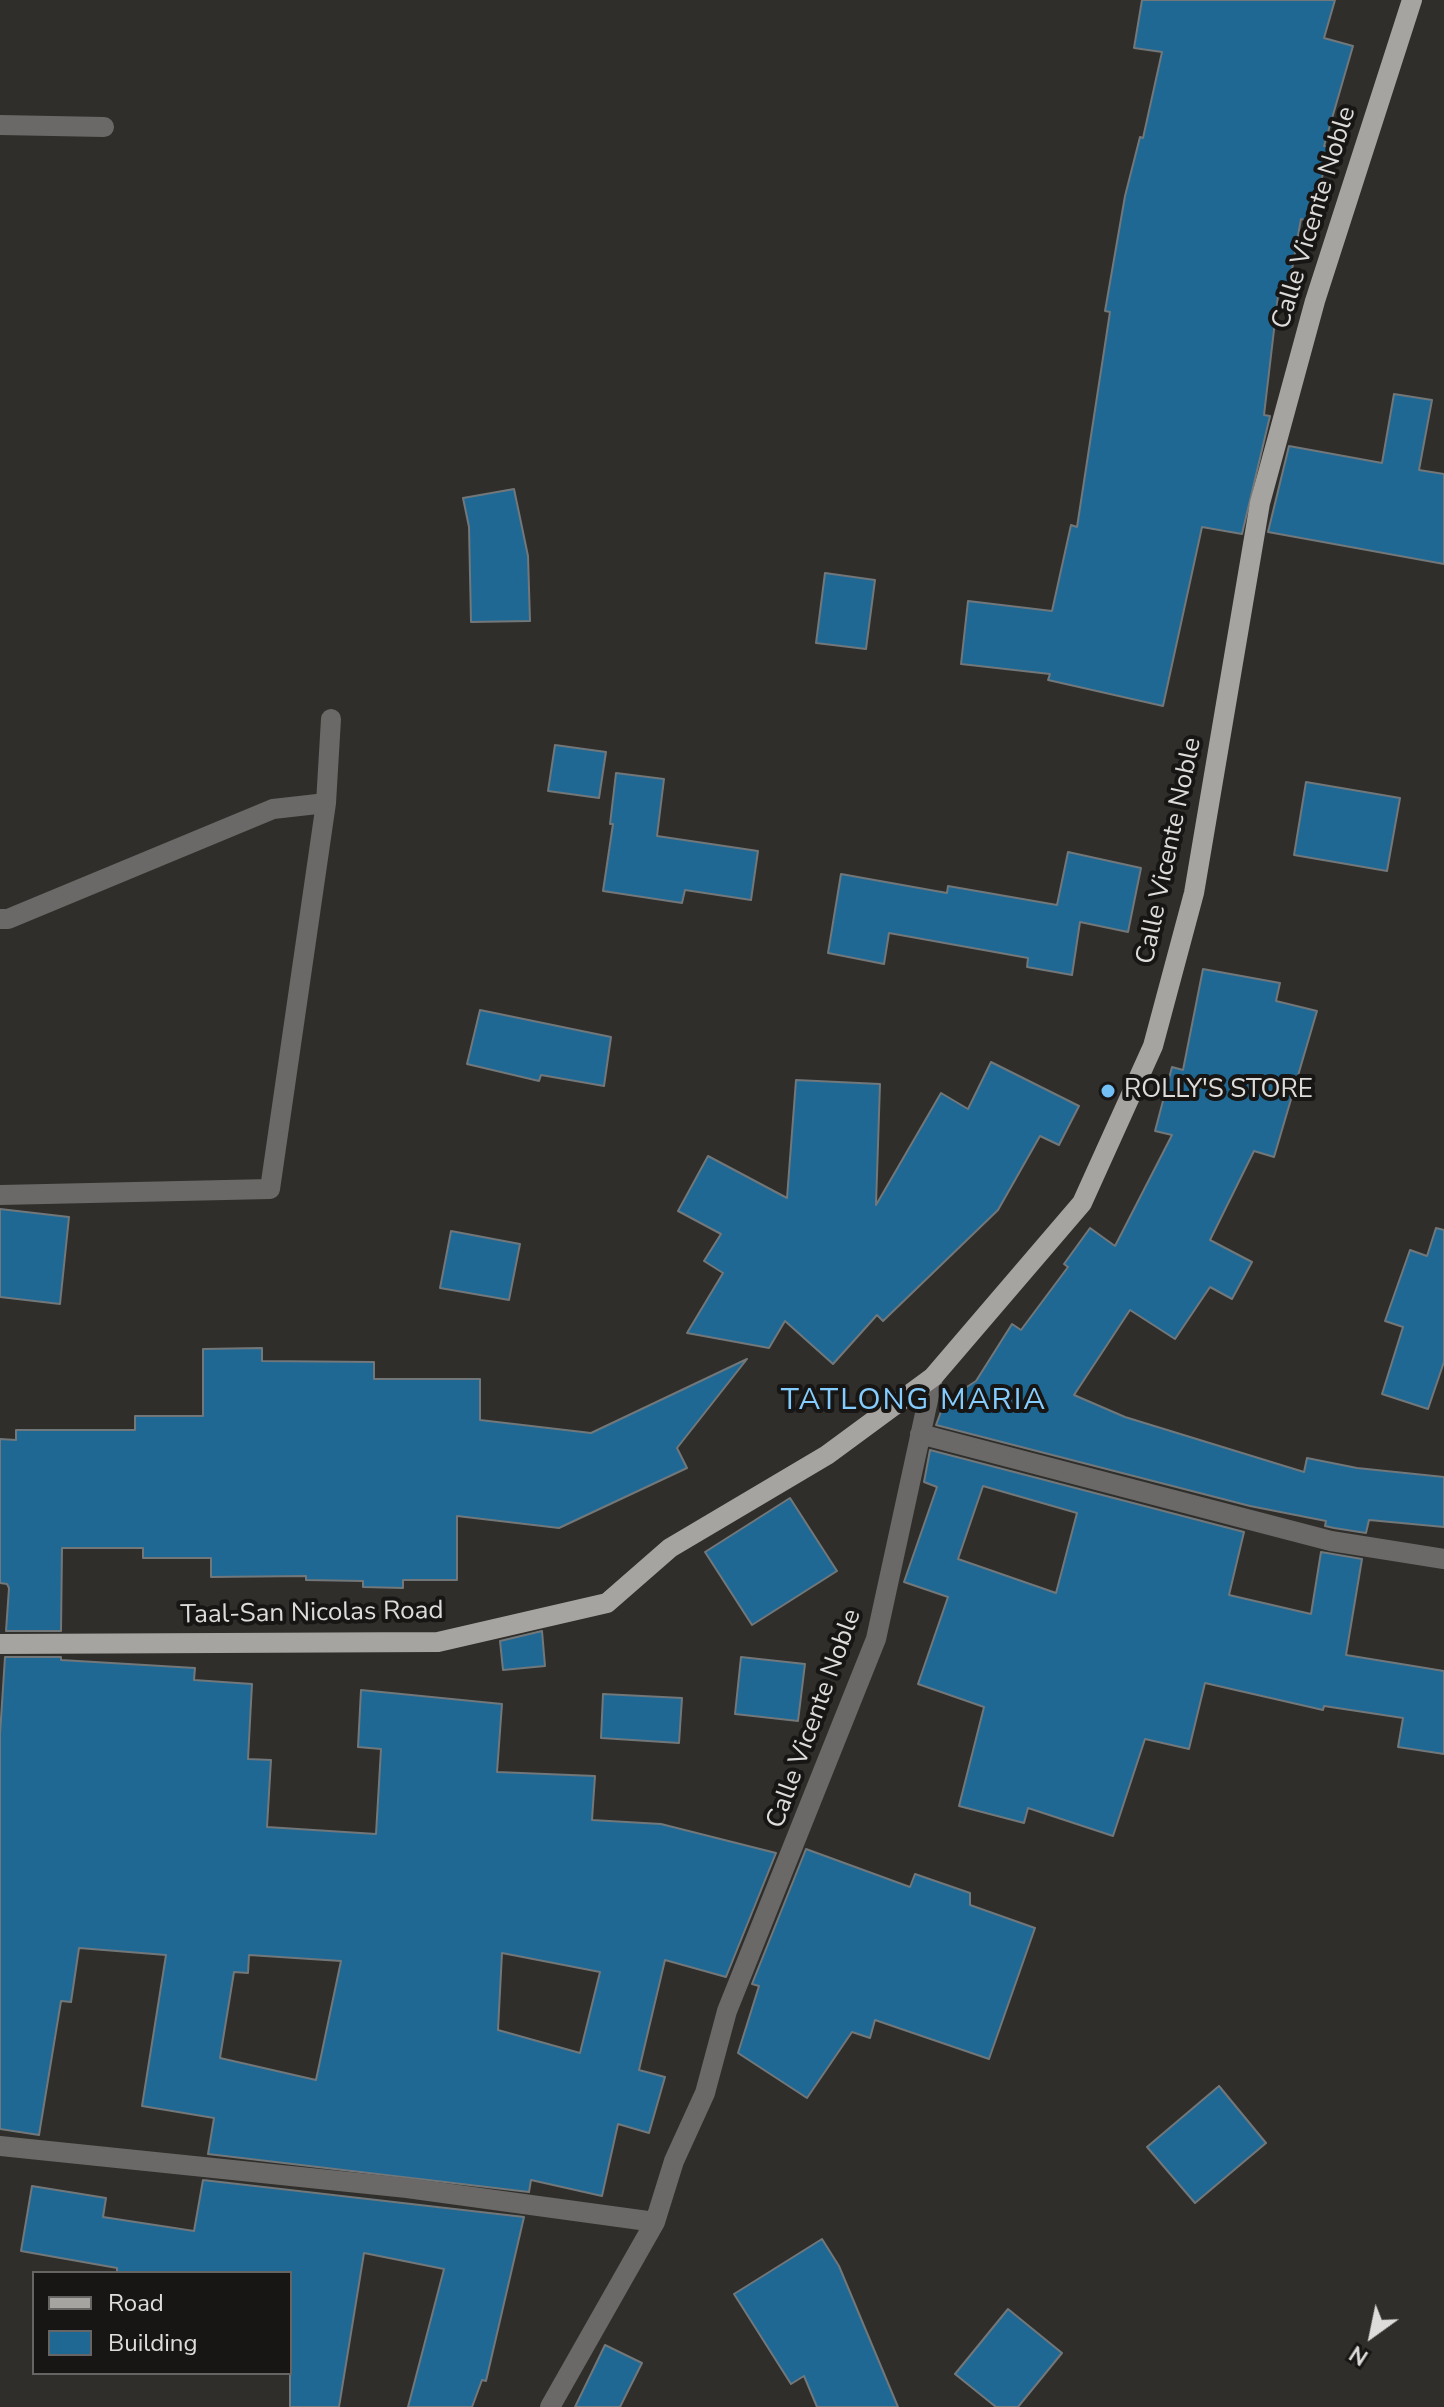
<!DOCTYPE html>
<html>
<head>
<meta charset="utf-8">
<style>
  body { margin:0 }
  #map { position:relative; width:1444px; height:2407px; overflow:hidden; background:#2f2e2a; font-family:"Nunito Sans",sans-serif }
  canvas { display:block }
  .legend { position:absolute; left:32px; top:2271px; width:260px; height:104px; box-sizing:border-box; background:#171614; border:2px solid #666563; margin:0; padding:10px 14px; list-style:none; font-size:24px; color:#dddcda }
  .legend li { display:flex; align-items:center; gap:16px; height:40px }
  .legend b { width:40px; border:2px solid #666563 }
  .north { position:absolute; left:1332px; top:2295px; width:80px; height:80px; -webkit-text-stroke:6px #171614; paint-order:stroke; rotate:213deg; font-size:22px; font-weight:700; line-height:32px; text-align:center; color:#dddcda }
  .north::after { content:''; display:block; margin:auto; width:28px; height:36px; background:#dddcda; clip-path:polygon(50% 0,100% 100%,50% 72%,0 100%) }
</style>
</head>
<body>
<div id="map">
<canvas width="1444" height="2407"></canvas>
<ul class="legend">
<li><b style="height:10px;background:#a6a4a0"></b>Road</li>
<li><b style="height:22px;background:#206894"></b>Building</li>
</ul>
<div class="north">N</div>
</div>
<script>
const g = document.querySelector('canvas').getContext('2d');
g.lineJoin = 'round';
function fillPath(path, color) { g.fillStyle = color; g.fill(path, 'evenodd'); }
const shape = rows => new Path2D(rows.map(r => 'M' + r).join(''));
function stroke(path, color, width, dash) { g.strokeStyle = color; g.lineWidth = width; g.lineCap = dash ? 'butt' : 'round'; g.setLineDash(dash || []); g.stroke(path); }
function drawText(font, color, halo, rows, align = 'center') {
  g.font = font + ' "Nunito Sans",sans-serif'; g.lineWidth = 8; g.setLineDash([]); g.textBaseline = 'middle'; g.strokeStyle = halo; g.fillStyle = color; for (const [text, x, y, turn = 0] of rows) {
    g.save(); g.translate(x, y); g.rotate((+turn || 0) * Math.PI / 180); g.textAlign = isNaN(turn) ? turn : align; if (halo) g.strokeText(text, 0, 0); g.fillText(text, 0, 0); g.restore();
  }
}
const building = shape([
  [1142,0,1335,0,1324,38,1353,46,1324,146,1329,147,1312,222,1301,219,1287,298,1278,296,1264,415,1270,416,1242,534,1202,527,1163,706,1048,680,1050,674,961,664,968,601,1052,611,1071,525,1077,527,1110,312,1105,311,1125,196,1140,137,1143,138,1162,52,1134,48,1142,0],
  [1394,394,1432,400,1419,470,1444,474,1444,564,1268,532,1289,446,1382,463,1394,394],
  [514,489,528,556,530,621,471,622,469,527,463,498,514,489],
  [825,573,875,580,866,649,816,643,825,573],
  [555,745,606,752,599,798,548,791,555,745],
  [616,773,664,779,657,836,758,851,751,900,685,890,682,903,603,891,613,824,610,824,616,773],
  [1306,782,1400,798,1387,871,1294,855,1306,782],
  [1068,852,1141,868,1128,932,1080,922,1072,975,1027,967,1028,958,889,933,884,964,828,953,841,874,947,893,948,886,1057,905,1068,852],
  [1203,969,1280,983,1276,1001,1317,1011,1274,1157,1254,1151,1210,1240,1252,1262,1232,1299,1210,1287,1175,1339,1130,1310,1074,1395,1125,1417,1304,1472,1307,1458,1357,1468,1444,1477,1444,1527,1369,1520,1366,1533,1334,1528,1325,1526,1326,1521,1250,1506,936,1425,945,1401,976,1381,1012,1324,1021,1330,1068,1267,1064,1264,1090,1228,1115,1246,1172,1135,1155,1131,1172,1067,1183,1070,1203,969],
  [480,1010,611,1037,604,1086,541,1075,539,1081,467,1064,480,1010],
  [991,1062,1079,1106,1059,1145,1040,1136,998,1210,883,1321,877,1315,833,1364,785,1321,769,1348,687,1333,723,1273,704,1261,721,1234,678,1211,708,1156,787,1198,796,1080,880,1084,876,1205,941,1093,968,1109,991,1062],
  [0,1209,69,1217,60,1304,0,1297,0,1209],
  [1436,1228,1444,1230,1444,1362,1428,1409,1382,1394,1403,1327,1385,1321,1410,1250,1427,1256,1436,1228],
  [451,1231,520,1244,509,1300,440,1288,451,1231],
  [262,1348,262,1361,374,1362,374,1379,480,1379,480,1420,591,1433,747,1359,677,1448,687,1468,559,1528,457,1516,457,1580,403,1580,403,1588,363,1587,363,1581,306,1580,306,1576,211,1577,211,1558,143,1558,143,1548,62,1548,61,1631,6,1631,9,1588,7,1584,0,1583,0,1439,16,1440,16,1430,135,1430,135,1416,203,1416,203,1349,262,1348],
  [930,1450,1244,1532,1229,1595,1311,1614,1321,1552,1362,1559,1346,1655,1444,1671,1444,1754,1398,1747,1403,1718,1324,1706,1323,1710,1205,1683,1189,1749,1145,1739,1113,1836,1028,1808,1024,1823,959,1806,984,1707,918,1684,948,1597,904,1582,937,1487,924,1482,930,1450],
  [983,1486,1077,1513,1056,1593,958,1559,983,1486],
  [790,1498,837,1571,752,1625,705,1552,790,1498],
  [542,1631,545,1666,503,1670,500,1641,542,1631],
  [5,1657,61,1657,61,1660,195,1668,194,1680,252,1684,248,1759,271,1760,267,1827,376,1834,381,1749,358,1747,361,1690,502,1704,497,1772,595,1776,592,1820,661,1824,776,1853,726,1977,665,1960,639,2070,665,2077,649,2133,618,2124,602,2196,531,2180,529,2192,208,2154,214,2118,142,2106,166,1955,79,1948,71,2002,61,2001,39,2135,0,2129,0,1734,5,1657],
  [502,1953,600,1972,580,2053,498,2030,502,1953],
  [249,1955,341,1961,316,2080,220,2058,234,1972,248,1973,249,1955],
  [741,1657,805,1664,798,1721,735,1714,741,1657],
  [603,1694,682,1698,679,1743,601,1738,603,1694],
  [806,1849,910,1887,915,1874,970,1893,970,1905,1035,1928,989,2059,875,2020,870,2038,852,2032,807,2098,738,2053,759,1986,752,1984,806,1849],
  [1219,2086,1266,2143,1195,2203,1147,2147,1219,2086],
  [203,2180,524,2217,486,2381,482,2380,472,2407,408,2407,444,2269,364,2253,339,2407,290,2407,290,2273,117,2273,117,2268,21,2251,32,2186,106,2198,103,2217,194,2231,203,2180],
  [822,2239,839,2266,898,2407,817,2407,804,2376,791,2384,734,2294,822,2239],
  [1008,2309,1062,2353,1018,2407,996,2407,955,2374,1008,2309],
  [605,2345,642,2363,620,2407,575,2407,605,2345]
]);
fillPath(building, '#206894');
stroke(building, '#72777a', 2);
stroke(shape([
  [0,125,104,127],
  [0,919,8,919,273,809,326,803],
  [0,1195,270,1189,326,803,331,719],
  [920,1434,1331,1541,1444,1559],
  [0,2146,407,2188,655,2222],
  [550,2407,655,2222,674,2161,705,2093,727,2011,876,1639,933,1377]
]), '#6a6967', 20);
stroke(shape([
  [0,1644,438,1642,607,1603,670,1548,827,1455,933,1377,1082,1203,1153,1046,1194,893,1260,503,1315,301,1412,0]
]), '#a6a4a0', 20);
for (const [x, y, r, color] of [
  [1108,1091,8,"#73c0f6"]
]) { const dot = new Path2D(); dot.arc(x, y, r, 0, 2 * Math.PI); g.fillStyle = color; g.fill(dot); stroke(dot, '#171614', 3); }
drawText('26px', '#dddcda', '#171614', [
  ["Calle Vicente Noble",1315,218,-73],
  ["Calle Vicente Noble",1170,851,-78],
  ["Taal-San Nicolas Road",312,1614,-1],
  ["Calle Vicente Noble",815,1719,-70]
]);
drawText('26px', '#dddcda', '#171614', [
  ["ROLLY'S STORE",1124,1091]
], 'left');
g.letterSpacing = '2px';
drawText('30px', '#86cdff', '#171614', [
  ["TATLONG MARIA",914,1402]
]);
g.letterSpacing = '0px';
</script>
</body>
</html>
